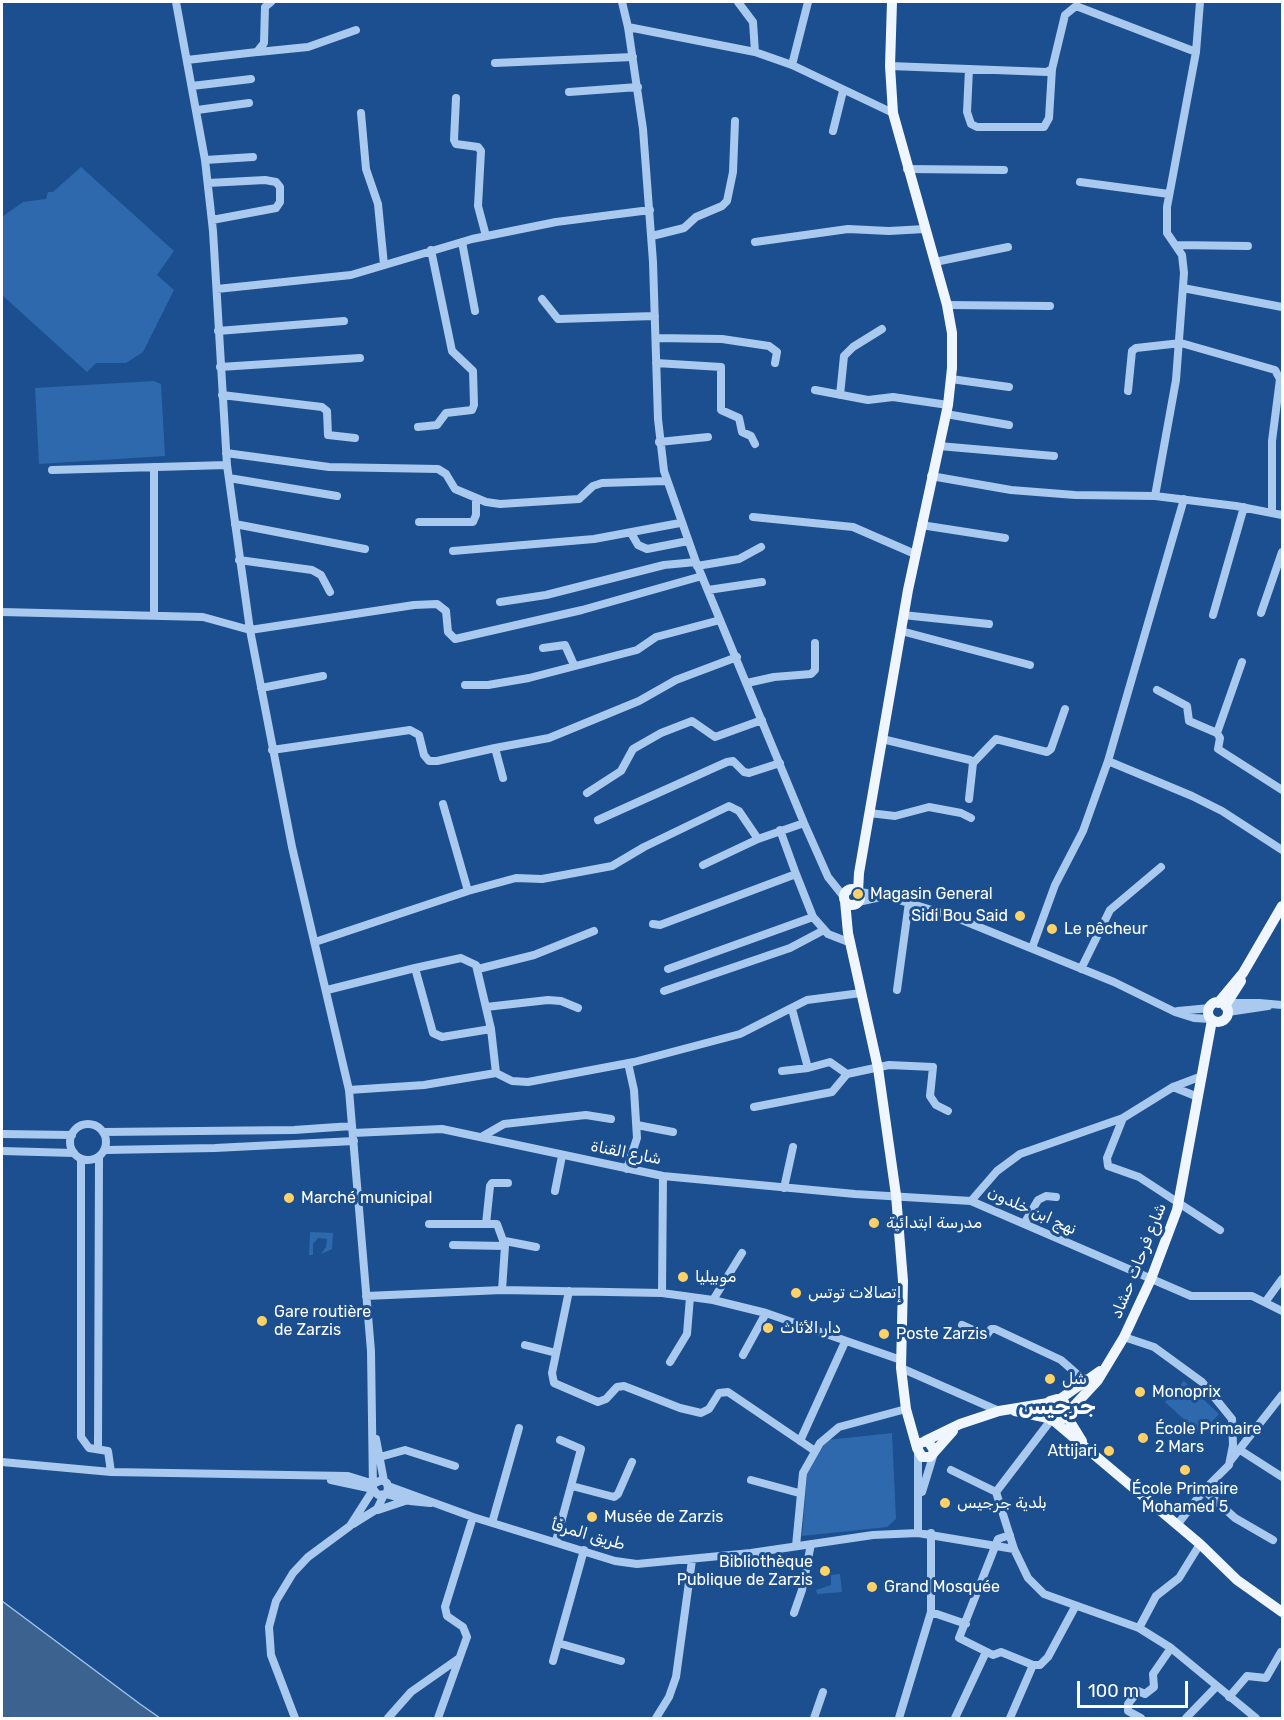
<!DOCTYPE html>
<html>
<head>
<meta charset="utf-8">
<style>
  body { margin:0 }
  #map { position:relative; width:1284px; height:1720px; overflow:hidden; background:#1b4f8f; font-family:Rubik,sans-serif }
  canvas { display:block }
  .frame { position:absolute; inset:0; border:3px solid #fff; pointer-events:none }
  .scale { position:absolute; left:1077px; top:1681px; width:111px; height:27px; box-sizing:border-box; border:3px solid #fff; border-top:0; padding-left:8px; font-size:18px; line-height:21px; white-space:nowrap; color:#fff; -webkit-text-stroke:4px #1b4f8f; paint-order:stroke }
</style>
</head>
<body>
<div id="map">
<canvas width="1284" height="1720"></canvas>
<div class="frame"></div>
<div class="scale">100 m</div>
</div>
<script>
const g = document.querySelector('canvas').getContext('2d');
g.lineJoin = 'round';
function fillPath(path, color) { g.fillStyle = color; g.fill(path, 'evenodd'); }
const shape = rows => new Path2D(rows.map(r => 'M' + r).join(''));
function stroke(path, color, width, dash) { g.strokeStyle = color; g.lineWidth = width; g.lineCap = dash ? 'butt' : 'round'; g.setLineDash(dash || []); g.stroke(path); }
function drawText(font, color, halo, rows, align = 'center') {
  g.font = font + ' Rubik,Cairo,sans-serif'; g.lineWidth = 6; g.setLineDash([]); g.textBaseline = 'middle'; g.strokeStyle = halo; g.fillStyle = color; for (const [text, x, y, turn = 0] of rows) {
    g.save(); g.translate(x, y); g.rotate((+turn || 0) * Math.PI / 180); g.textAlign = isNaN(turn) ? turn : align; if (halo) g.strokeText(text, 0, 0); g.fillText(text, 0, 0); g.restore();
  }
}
fillPath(shape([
  [81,167,174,251,157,275,174,290,143,352,126,363,96,363,87,372,2,295,2,217,23,202,46,199,48,192,53,192],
  [154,381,161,384,165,456,39,464,35,388],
  [310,1232,333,1233,332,1249,321,1254,326,1247,327,1239,318,1238,313,1244,313,1255,309,1255],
  [1184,1381,1219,1414,1200,1434,1165,1402],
  [892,1433,896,1519,887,1527,802,1536,807,1474,827,1440],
  [840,1574,842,1592,817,1594,816,1590,831,1585,831,1575]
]), '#2e69ad');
const water = shape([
  [2,1601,140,1704,160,1718,2,1718,2,1601]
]);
fillPath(water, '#3c6290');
stroke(water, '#9cc4f0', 1.5);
stroke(shape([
  [176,2,205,160,213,231,227,465,250,630,414,605,437,604,446,611,448,632,455,639,582,610,702,576],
  [622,2,628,27,643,129,653,262,658,419,664,471,696,562,804,823,828,877,844,897],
  [738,2,753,22,755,52],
  [628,27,755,52,792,65,893,113],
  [258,52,308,47,356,30],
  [187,60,257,52,264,43,265,7,271,2],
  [495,63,633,57],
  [792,65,808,2],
  [890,66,1047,72,1052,69,1065,15,1076,6,1196,52],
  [969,69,967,112,971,124,977,127,1044,127,1049,118,1052,69],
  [192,86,251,79],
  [569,92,638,87],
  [456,98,454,140,456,144,478,147,481,151,478,206,486,236],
  [197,110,249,103],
  [361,113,366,169,378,204,384,265],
  [833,131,843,91],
  [205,160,253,157],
  [907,169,1004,170],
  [1080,182,1169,194],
  [208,183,265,180,276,182,280,187,280,202,276,208,212,220],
  [652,236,684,228,696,217,722,206,727,201,733,172,735,121],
  [462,242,475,311],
  [755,242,848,229,889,231,925,229],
  [1176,245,1248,246],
  [935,262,1008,247],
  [1183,288,1282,307],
  [217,289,351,275,472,239,556,222,650,210],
  [542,299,558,319,655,316],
  [947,305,1050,306],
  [218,331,344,321],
  [656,338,722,339,769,346,777,352,775,363],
  [656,363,721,367,721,410,739,418,742,432,751,436,755,444],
  [220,367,360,358],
  [951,379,1009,387],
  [815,390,868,400,893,397,948,405],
  [1128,391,1132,351,1136,348,1181,343,1275,370,1280,379,1272,441,1272,513],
  [222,395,322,407,327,411,328,435,355,438],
  [840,395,844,356,853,347,882,329],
  [946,414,1009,425],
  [418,427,437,425,446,413,472,410,474,405,473,371,452,351,431,250],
  [659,442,708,437],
  [939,446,1054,456],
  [226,453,329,467,438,469,446,474,455,489,486,502,500,504,579,499,593,486,602,483,666,481],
  [154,467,154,614],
  [52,470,227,465],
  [931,476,1011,490,1075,495,1155,496,1236,506,1282,515],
  [229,478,337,496],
  [1155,496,1176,380,1184,273,1182,255,1167,233,1167,207,1196,52,1200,2],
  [1184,499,1108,761,1192,796,1222,811,1282,850],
  [753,517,853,527,915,554],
  [419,522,473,522,476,515,476,498],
  [235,524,365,549],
  [921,525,1005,538],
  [631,533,638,545,647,549,688,541],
  [453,551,594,539,680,523],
  [239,560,312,570,321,575,330,592],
  [697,566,739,559,761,547],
  [708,590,762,582],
  [500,602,546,595,664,565,696,562],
  [2,612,203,617,250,630,292,847,349,1090,371,1351,373,1489,378,1495,386,1494,388,1489,387,1483,382,1480,375,1483],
  [1261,613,1282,552],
  [903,615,989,624],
  [1213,615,1244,507],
  [901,631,1030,665],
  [543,648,565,645,574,665],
  [1242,662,1217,733,1220,738,1218,749,1282,790],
  [747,683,774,677,811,674,815,670,815,643],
  [465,685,488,685,529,678,637,650,656,637,720,620],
  [261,688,323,676],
  [1157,690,1187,706,1189,721,1217,733],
  [882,739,970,760,973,763,969,799],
  [495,748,549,738,639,701,676,680,737,657],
  [272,750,410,730,419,735,424,755,429,761,437,761,495,748,503,778],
  [973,763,996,739,1047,752,1051,749,1065,709],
  [587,793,621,771,633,749,661,733,692,721,715,737,762,720],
  [443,804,468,891,516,878,542,879,612,866,644,847,729,806,739,811,758,839,804,823],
  [869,813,895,816,929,807,961,813,971,818],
  [598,820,727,762,733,761,744,772,749,773,780,763],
  [703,865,758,839],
  [859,892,882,895,952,916,1114,982,1175,1012,1194,1018,1210,1019],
  [858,902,881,897],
  [813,917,828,934,851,943],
  [653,924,660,925,796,874,780,830],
  [315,942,468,891],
  [1032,948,1055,885,1083,831,1108,761],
  [478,969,534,955,594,931],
  [668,969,813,917,796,874],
  [1081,969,1110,910,1161,867],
  [327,990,415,968],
  [897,990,909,902],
  [664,991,790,948,824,930],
  [486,1007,548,1000,561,1001,578,1008],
  [1226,1007,1234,1003,1259,1003,1282,1005],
  [792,1009,808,1068,830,1062,847,1074],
  [1178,1011,1210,1008],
  [1228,1012,1268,1006],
  [782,1071,808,1068],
  [496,1073,512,1081,528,1082,634,1062,740,1034,807,1000,861,993],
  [1173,1087,1198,1097],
  [349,1090,424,1085,496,1073,491,1029,476,965,461,958,415,968,433,1033,442,1037,491,1029],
  [754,1107,832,1092,847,1074,889,1065,933,1067,930,1096,936,1105,948,1111],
  [1123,1118,1107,1158,1108,1166,1139,1177,1220,1230],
  '70 1142a18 18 0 1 1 36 0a18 18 0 1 1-36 0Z',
  [637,1125,673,1132],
  [103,1132,294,1130,352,1126],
  [353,1133,442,1129,663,1176,855,1194,971,1201,1191,1296,1252,1296,1282,1311],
  [2,1134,72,1135],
  [483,1136,504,1124,586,1115,611,1119],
  [106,1150,215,1148,354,1141],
  [2,1151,74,1153],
  [81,1159,81,1437,89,1448,108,1451,111,1472],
  [627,1169,637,1138,634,1090,628,1063],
  [784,1188,793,1147],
  [555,1191,562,1156],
  [971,1201,997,1171,1020,1154,1123,1118,1173,1087,1202,1076],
  [429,1224,497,1224,505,1246,502,1290],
  [486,1224,490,1186,492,1183,508,1183],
  [1024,1224,1038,1200,1046,1196,1056,1197],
  [505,1241,536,1247],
  [453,1245,505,1246],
  [569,1291,552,1373,554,1383,598,1402,606,1399,617,1387,624,1386,680,1408,701,1413,709,1409,719,1393,728,1392,815,1451],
  [662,1293,663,1176],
  [366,1296,502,1290,662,1293,713,1300,766,1313,901,1360],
  [713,1300,742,1253],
  [1266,1301,1282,1279],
  [962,1325,986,1336,991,1329,995,1329,1061,1360,1078,1375,1087,1380],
  [1124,1337,1154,1347,1202,1382,1232,1419,1233,1445,1229,1465,1204,1490,1177,1525],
  [525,1345,556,1353],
  [743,1355,766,1313],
  [670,1362,687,1334,690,1297],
  [901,1368,999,1411],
  [1051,1420,996,1492,1014,1549,1028,1578,1044,1594,1139,1628,1171,1648,1256,1718],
  [376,1439,384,1481],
  [800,1441,845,1342],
  [98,1448,99,1157],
  [1240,1450,1282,1477],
  [380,1457,405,1450,455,1466],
  [1231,1460,1282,1395],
  [2,1462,111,1472,348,1476,374,1484],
  [951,1470,996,1492],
  [331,1480,373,1489],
  [751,1480,799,1493],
  [388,1486,473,1517,615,1561,637,1564,751,1553,873,1535,918,1533,1014,1549],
  [572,1486,614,1497,618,1494,632,1462],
  [1204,1490,1235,1518,1273,1540],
  [922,1492,934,1453],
  [386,1494,410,1501,430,1503],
  [378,1510,405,1501],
  [492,1523,519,1428],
  [353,1524,377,1509,384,1495],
  [918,1533,918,1453],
  [1010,1535,998,1539,959,1638,993,1655,1001,1652,1033,1665],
  [556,1541,581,1449,560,1440],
  [796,1546,803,1473,820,1443,839,1427,906,1409],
  [931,1612,966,1624],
  [794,1613,802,1590,811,1544],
  [1139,1628,1156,1596,1179,1578,1200,1544],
  [558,1643,621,1661],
  [553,1661,584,1550],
  [1229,1697,1247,1676,1266,1678,1281,1652],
  [295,1718,271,1655,269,1627,276,1601,293,1573,308,1557,350,1526,373,1490],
  [388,1718,411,1692,458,1659],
  [438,1718,467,1637,463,1627,447,1616,445,1607,473,1517],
  [656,1718,669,1697,676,1677,692,1560],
  [814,1718,823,1692],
  [899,1718,931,1612,931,1533],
  [955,1718,986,1652],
  [1010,1718,1033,1665,1040,1665,1048,1657,1075,1607],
  [1141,1718,1128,1711,1128,1704,1138,1691,1145,1694,1154,1687,1153,1674,1171,1648],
  [1186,1718,1216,1687]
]), '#a9c9ee', 8);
stroke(shape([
  '844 897a8 8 0 1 1 16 0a8 8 0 1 1-16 0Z',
  [858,892,859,873,908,590,948,405,952,368,952,333,947,305,893,113,890,66,892,2],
  [845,901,848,933,878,1068,896,1195,903,1281,901,1368,906,1409,917,1448],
  '1208 1012a10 10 0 1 1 20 0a10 10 0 1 1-20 0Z',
  [1218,1003,1243,973,1282,906],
  [1225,1006,1241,981],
  [1060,1399,1100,1371],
  [1015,1411,1048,1418],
  [1067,1412,1064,1402,1057,1399,1050,1401,1045,1409,1051,1420,1061,1420,1098,1380,1124,1337,1151,1279,1177,1210,1212,1020],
  [1066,1415,1082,1441],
  [1054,1421,1200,1544,1237,1580,1282,1612],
  [925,1441,960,1424,999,1411,1048,1403],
  [934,1450,928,1441,920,1443,917,1448,922,1457,930,1457,953,1431]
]), '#f0f6ff', 10);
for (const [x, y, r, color] of [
  [858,894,6,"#ffd166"],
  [1020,916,6,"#ffd166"],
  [1052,929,6,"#ffd166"],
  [289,1198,6,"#ffd166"],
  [874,1223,6,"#ffd166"],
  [683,1277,6,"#ffd166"],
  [796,1293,6,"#ffd166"],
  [262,1321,6,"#ffd166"],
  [768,1328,6,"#ffd166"],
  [884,1334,6,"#ffd166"],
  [1050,1379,6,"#ffd166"],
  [1140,1392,6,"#ffd166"],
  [1143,1438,6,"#ffd166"],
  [1109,1451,6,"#ffd166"],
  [1185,1470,6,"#ffd166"],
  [945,1503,6,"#ffd166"],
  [592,1517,6,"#ffd166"],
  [825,1571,6,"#ffd166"],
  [872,1587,6,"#ffd166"]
]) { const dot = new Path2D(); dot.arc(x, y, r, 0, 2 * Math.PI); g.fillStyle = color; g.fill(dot); stroke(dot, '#1b4f8f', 2); }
drawText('16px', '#fff', '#1b4f8f', [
  ["Magasin General",870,894],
  ["Sidi Bou Said",1008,916,"right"],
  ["Le pêcheur",1064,929],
  ["Marché municipal",301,1198],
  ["مدرسة ابتدائية",886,1223],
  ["موبيليا",695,1277],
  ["إتصالات توتس",808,1293],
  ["Gare routière",274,1312],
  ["de Zarzis",274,1330],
  ["دار الأثاث",780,1328],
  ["Poste Zarzis",896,1334],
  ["شل",1062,1379],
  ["Monoprix",1152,1392],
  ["École Primaire",1155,1429],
  ["2 Mars",1155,1447],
  ["Attijari",1097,1451,"right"],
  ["École Primaire",1185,1489,"center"],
  ["Mohamed 5",1185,1507,"center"],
  ["بلدية جرجيس",957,1503],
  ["Musée de Zarzis",604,1517],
  ["Bibliothèque",813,1562,"right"],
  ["Publique de Zarzis",813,1580,"right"],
  ["Grand Mosquée",884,1587]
], 'left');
drawText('16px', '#fff', '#1b4f8f', [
  ["شارع القناة",626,1153,11],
  ["نهج ابن خلدون",1032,1211,24],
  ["شارع فرحات حشاد",1139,1261,-68],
  ["طريق المرفأ",588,1535,16]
]);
drawText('bold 22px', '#fff', '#1b4f8f', [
  ["جرجيس",1057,1408]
]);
</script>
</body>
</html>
